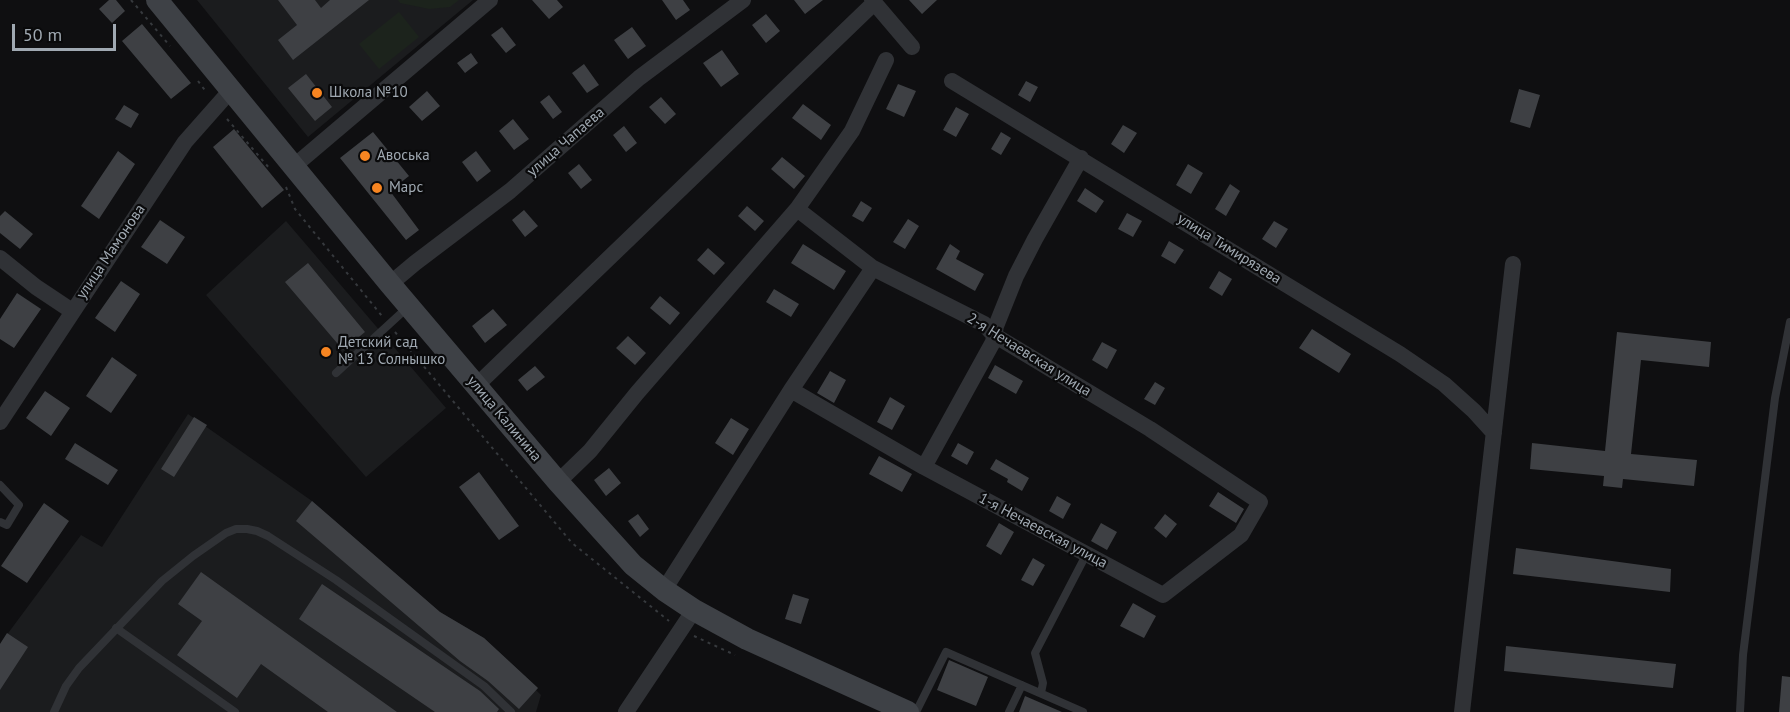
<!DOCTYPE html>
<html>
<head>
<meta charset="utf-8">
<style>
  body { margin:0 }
  #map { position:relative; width:1790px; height:712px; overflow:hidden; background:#0f0f11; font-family:"PT Sans",sans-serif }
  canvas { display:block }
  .scale { position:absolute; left:12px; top:24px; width:104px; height:27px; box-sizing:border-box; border:3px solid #a0a9b2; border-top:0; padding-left:8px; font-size:18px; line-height:21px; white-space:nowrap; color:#a0a9b2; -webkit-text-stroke:4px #0a0a0b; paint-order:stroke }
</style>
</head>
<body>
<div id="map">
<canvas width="1790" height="712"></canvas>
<div class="scale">50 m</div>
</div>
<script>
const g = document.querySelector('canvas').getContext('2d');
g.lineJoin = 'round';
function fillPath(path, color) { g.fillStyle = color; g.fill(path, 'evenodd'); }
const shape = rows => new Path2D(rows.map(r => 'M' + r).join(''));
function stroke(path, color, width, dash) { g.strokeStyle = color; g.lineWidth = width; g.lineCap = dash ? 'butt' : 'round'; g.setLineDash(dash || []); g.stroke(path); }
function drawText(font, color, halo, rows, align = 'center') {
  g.font = font + ' "PT Sans",sans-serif'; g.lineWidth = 4.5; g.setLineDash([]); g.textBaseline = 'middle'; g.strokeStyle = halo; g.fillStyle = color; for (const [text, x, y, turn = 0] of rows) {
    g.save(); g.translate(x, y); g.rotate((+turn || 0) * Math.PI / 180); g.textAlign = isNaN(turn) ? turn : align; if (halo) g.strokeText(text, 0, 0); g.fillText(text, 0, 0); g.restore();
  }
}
fillPath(shape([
  [197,0,473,0,308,137],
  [286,221,446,408,366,477,206,295],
  [188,414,312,501,440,612,484,638,538,688,536,690,541,695,536,712,0,712,0,644,81,535,102,547]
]), '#1b1c1e');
fillPath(shape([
  [398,0,459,0,450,7,429,9,400,3],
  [399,12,419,37,379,69,359,44]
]), '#1c231c');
fillPath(shape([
  [109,0,116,0,125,11,112,23,99,9],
  [278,0,315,0,321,8,330,0,369,0,293,60,278,40,297,25],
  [532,0,557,0,563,7,549,19],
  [662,0,683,0,690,10,676,20],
  [794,0,823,0,805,14],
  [909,0,937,0,922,14],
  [766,14,780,31,766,43,752,25],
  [142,24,191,83,171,99,122,41],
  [502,27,516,45,506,53,491,35],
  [632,27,646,46,628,59,614,40],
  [722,50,739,74,721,87,703,63],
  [471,53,478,63,465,73,457,63],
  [584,64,599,85,587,93,572,73],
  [306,74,332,107,315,121,288,88],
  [1026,81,1038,87,1030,102,1018,95],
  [898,84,916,91,904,117,886,109],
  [1519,89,1540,95,1530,128,1510,122],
  [427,91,440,106,422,121,409,107],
  [549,95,562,112,553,119,540,102],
  [661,97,676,114,665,124,649,107],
  [803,104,831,125,821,140,792,118],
  [124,105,139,114,131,128,115,119],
  [956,107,969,114,956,137,943,130],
  [513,119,529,139,514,150,499,131],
  [1123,125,1137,133,1124,153,1111,144],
  [624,126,637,143,626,152,613,135],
  [234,129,284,190,262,208,213,147],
  [373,132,409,176,390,191,419,230,406,240,340,158],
  [1001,132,1011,138,1001,155,991,149],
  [118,151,135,164,99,219,81,206],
  [476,151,491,171,477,182,462,162],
  [782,157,805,176,794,189,771,169],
  [579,164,592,180,581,189,568,173],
  [1188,164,1203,173,1191,194,1176,185],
  [1230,184,1240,191,1226,216,1215,209],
  [1085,188,1104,201,1096,213,1077,201],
  [861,201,872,208,863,222,852,216],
  [747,206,764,221,755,231,738,216],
  [524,210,538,226,525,237,512,220],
  [5,211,33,234,20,249,0,233,0,216],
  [1127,213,1142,221,1133,237,1118,229],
  [908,219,919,226,905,249,893,242],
  [160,220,185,237,167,264,141,247],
  [1274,221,1288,229,1276,248,1262,239],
  [1169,241,1184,250,1175,264,1161,256],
  [803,244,846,271,834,290,791,263],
  [950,244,960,251,956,259,984,274,975,291,936,269],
  [708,248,725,263,714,275,697,260],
  [308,263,365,332,343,350,285,282],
  [1219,271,1232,279,1222,296,1209,288],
  [121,281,140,294,115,332,95,318],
  [774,289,799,304,791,317,766,302],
  [17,293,41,309,14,348,0,339,0,319],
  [660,296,680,313,670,325,650,308],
  [493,309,507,325,485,343,472,326],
  [1312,329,1351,354,1339,373,1299,348],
  [1617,332,1711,342,1709,367,1641,360,1631,454,1697,460,1694,486,1623,479,1622,488,1603,486,1604,476,1530,469,1532,443,1605,451],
  [628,336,646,353,635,365,616,348],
  [1102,342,1117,350,1107,369,1092,360],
  [112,357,137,375,111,413,86,396],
  [995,365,1023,381,1016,394,988,378],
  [535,366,545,377,527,391,518,380],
  [830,371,846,380,834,403,817,393],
  [1155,382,1165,388,1155,405,1144,399],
  [45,391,70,408,51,436,26,418],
  [890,397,905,406,892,430,877,422],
  [194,417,207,425,174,477,161,469],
  [731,418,749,429,733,455,715,443],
  [75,443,118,470,108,485,65,459],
  [958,443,974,452,967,465,951,456],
  [879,456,912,474,902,492,869,474],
  [996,459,1029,478,1022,491,1007,482,1008,479,990,469],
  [609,468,621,483,606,496,594,480],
  [479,472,519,526,499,540,459,487],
  [1218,492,1244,509,1236,523,1209,506],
  [1057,496,1071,504,1063,519,1049,511],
  [312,501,440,612,484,638,538,688,519,709,488,681,460,661,296,521],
  [44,503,69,521,27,583,1,566],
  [638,514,649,529,640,537,628,521],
  [1165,514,1177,524,1166,538,1154,528],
  [999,523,1014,532,1001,555,986,546],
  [1101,523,1117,532,1107,550,1091,541],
  [1516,548,1671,569,1670,592,1513,574],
  [1033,558,1045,565,1033,586,1021,580],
  [201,572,289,635,397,712,328,712,261,664,237,698,177,655,202,621,178,604],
  [322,584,480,691,499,709,497,712,435,712,299,619],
  [793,594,809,599,801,624,785,619],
  [1133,603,1156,616,1144,638,1120,626],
  [7,633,28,647,0,690,0,644],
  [1506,646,1676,664,1673,688,1504,671],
  [949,660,988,677,976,706,937,690],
  [1782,676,1790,677,1790,712,1779,712],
  [1025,696,1062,712,1019,712]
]), '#3e4044');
stroke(shape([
  [131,0,170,46],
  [198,81,207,93],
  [227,119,270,169],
  [286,187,295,209,382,316],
  [395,332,572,543,669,621],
  [694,636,735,655]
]), '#36393d', 2, [3, 4.5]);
stroke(shape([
  [336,373,409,306],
  [0,485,19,505,7,525,0,522],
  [116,628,235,712],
  [1041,693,1043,683,1035,653,1086,555],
  [54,712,66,686,79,668,162,581,193,556,226,533,236,529,247,529,257,531,268,536,336,580,484,686,511,712],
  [916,712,946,652,1083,712],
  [1009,712,1022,685],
  [1740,712,1743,655,1775,398,1790,322]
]), '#303236', 8);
stroke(shape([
  [872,0,912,47],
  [952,81,1400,354,1444,384,1474,411,1494,433],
  [293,167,490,0],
  [0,258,36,287,72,311],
  [390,284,415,263,510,191,639,78,743,0],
  [476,386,874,3],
  [791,390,924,467,1163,595,1241,535,1260,502,1150,429,994,335,984,324,873,268,797,209],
  [0,422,185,142,231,90],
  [924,467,993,342,996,326,1016,276,1035,239,1081,158],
  [558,482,590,451,637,393,797,209,852,131,886,60],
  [664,590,791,390,873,268],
  [626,712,694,610],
  [1462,712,1513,264]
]), '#303236', 16);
stroke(shape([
  [157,0,390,284,558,482,633,565,664,590,694,610,747,639,908,712]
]), '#3e4146', 22);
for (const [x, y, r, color] of [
  [317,93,6,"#f78521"],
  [365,156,6,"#f78521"],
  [377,188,6,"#f78521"],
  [326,352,6,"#f78521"]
]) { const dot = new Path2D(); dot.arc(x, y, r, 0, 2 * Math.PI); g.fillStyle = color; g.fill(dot); stroke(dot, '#0a0a0b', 2); }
drawText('15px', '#a0a9b2', '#0a0a0b', [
  ["Школа №10",329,93],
  ["Авоська",377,156],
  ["Марс",389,188],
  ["Детский сад",338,343],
  ["№ 13 Солнышко",338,360]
], 'left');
drawText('15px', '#a0a9b2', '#0a0a0b', [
  ["улица Чапаева",566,142,-41],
  ["улица Тимирязева",1229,249,32],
  ["улица Мамонова",111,252,-56],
  ["2-я Нечаевская улица",1029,355,32],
  ["улица Калинина",504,419,50],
  ["1-я Нечаевская улица",1043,531,28]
]);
</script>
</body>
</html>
